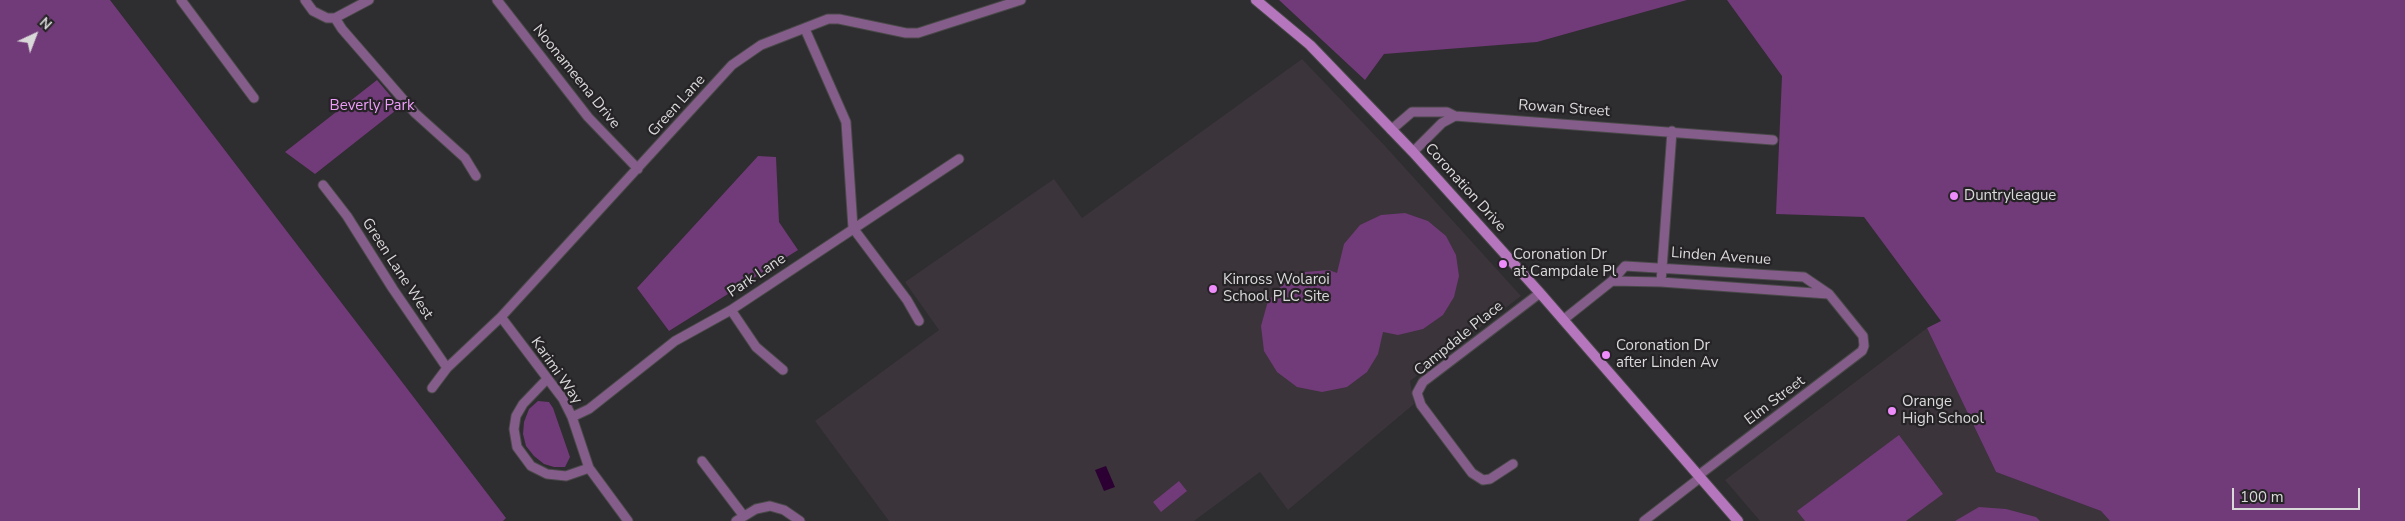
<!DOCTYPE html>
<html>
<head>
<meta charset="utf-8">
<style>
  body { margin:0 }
  #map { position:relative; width:2405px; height:521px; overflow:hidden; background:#2e2d2f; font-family:"Nunito Sans",sans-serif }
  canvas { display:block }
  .north { position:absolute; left:10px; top:10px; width:50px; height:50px; -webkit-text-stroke:4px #252325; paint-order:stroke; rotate:43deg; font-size:14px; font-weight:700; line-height:20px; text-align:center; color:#dad9da }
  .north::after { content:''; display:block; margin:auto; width:18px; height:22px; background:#dad9da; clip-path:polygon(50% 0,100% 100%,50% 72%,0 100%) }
  .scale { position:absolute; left:2232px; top:488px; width:128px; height:22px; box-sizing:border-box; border:2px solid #dad9da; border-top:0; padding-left:6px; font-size:15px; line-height:18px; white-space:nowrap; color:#dad9da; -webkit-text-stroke:4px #252325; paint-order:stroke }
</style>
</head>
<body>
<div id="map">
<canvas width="2405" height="521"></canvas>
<div class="north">N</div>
<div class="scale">100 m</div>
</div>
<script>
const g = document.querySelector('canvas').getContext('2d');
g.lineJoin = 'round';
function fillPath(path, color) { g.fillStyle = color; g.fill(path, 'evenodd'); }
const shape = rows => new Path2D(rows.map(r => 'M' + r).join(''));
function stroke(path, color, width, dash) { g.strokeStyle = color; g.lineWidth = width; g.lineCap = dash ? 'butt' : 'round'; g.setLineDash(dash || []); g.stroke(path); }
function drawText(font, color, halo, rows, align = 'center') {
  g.font = font + ' "Nunito Sans",sans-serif'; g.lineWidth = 4.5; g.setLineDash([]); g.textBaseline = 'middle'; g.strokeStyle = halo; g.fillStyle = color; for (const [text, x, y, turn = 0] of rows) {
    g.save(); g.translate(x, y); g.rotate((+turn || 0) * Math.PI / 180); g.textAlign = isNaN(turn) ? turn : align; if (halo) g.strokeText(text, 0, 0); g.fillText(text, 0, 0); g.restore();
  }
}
fillPath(shape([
  [1302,59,1385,146,1521,296,1410,381,1414,404,1288,510,1260,472,1194,521,889,521,815,421,939,330,905,282,1054,179,1082,218],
  [1927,328,1996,472,2101,511,2110,521,1760,521,1725,480]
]), '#3b343b');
fillPath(shape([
  [0,0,110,0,506,518,503,521,0,521],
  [1279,0,1687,0,1537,42,1384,54,1365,80],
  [1727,0,2405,0,2405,521,2110,521,2101,511,1996,472,1927,328,1941,321,1864,217,1776,214,1782,76],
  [377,80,400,107,315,174,285,152],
  [758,156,776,157,779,222,798,250,669,331,637,288],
  [1405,213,1428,221,1446,236,1456,255,1459,276,1454,297,1443,315,1423,329,1398,335,1383,332,1378,354,1367,372,1347,387,1322,392,1297,387,1277,372,1264,351,1261,326,1268,301,1284,283,1305,272,1329,270,1337,273,1344,244,1360,225,1381,215],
  [538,401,549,402,553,408,570,457,565,467,554,467,544,464,534,456,526,446,523,434,524,422,529,409],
  [1899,435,1943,494,1906,521,1805,521,1797,511],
  [1179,481,1187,491,1161,512,1153,502],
  [1979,507,2006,509,2036,517,2040,521,1955,521]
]), '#713a78');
fillPath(shape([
  [1106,466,1115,487,1104,491,1095,470]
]), '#2c0032');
const street = shape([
  [181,0,254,98],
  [305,0,313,11,327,18,335,18,369,0],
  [497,0,588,117,638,169],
  [335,18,342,29,415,113,465,158,476,176],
  [805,29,846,122,853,228,907,300,919,321],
  [1391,130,1412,112,1447,112,1455,116,1773,140],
  [1413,152,1442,123,1455,116],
  [323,185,347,216,393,289,447,368],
  [1612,281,1661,282,1828,294],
  [1661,282,1672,131],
  [731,310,756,347,783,370],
  [501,317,563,399,572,417,589,468,628,521],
  [1563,320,1612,281,1625,266,1804,277,1829,294,1863,336,1864,346,1862,351,1699,475],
  [547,379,523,404,516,416,514,429,517,447,531,466,547,474,566,476,589,468],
  [432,388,447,368,501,317,732,65,761,45,828,19,839,19,906,33,918,33,1021,0],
  [572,417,589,409,675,341,731,310,959,159],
  [702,461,743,515],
  [1513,464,1490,479,1483,480,1472,473,1421,405,1417,393,1423,382,1540,293],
  [736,521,756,509,770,506,784,510,800,521],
  [1644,521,1701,477]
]);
const secondary = shape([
  [1256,0,1310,45,1413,152,1540,293,1738,521]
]);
stroke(street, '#4a494a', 11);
stroke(secondary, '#4a494a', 12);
stroke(street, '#855d8a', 9);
stroke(secondary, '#b576be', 10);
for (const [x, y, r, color] of [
  [1954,196,5,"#ed8cfa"],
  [1503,264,5,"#ed8cfa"],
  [1213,289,5,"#ed8cfa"],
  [1606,355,5,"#ed8cfa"],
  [1892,411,5,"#ed8cfa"]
]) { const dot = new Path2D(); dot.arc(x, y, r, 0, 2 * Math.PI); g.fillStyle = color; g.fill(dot); stroke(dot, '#252325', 2); }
drawText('15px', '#dad9da', '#252325', [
  ["Noonameena Drive",576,77,51],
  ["Green Lane",677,106,-48],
  ["Rowan Street",1564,109,4],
  ["Coronation Drive",1465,188,48],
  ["Linden Avenue",1721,257,4],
  ["Green Lane West",397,269,57],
  ["Park Lane",757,276,-34],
  ["Campdale Place",1459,339,-39],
  ["Karimi Way",556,371,55],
  ["Elm Street",1775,401,-37]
]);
drawText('15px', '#ef9dfa', '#252325', [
  ["Beverly Park",372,106]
]);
drawText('15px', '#dad9da', '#252325', [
  ["Duntryleague",1964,196],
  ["Coronation Dr",1513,255],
  ["at Campdale Pl",1513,272],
  ["Kinross Wolaroi",1223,280],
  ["School PLC Site",1223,297],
  ["Coronation Dr",1616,346],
  ["after Linden Av",1616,363],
  ["Orange",1902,402],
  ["High School",1902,419]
], 'left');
</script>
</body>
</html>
